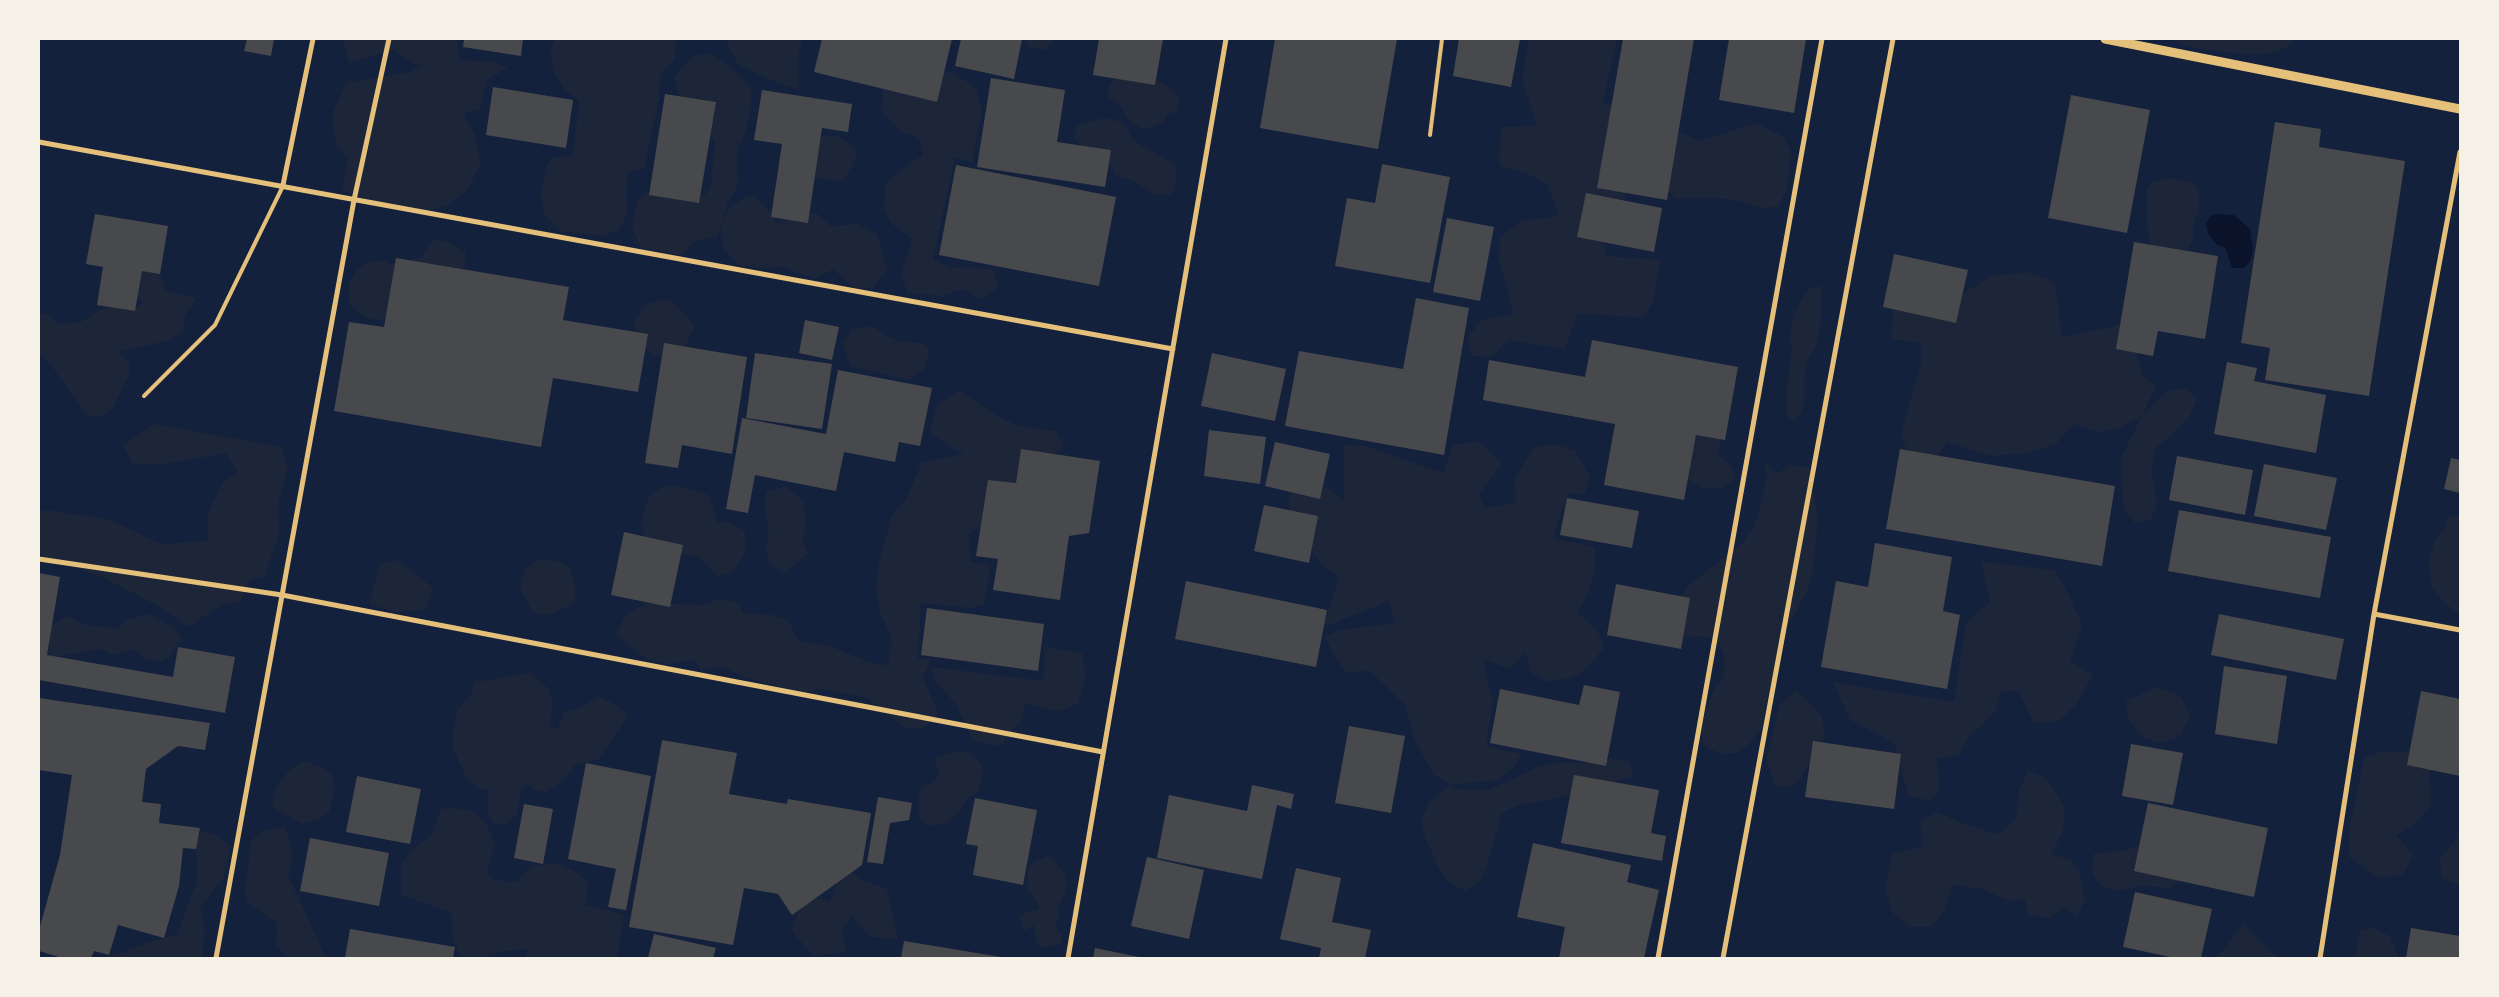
<!DOCTYPE html>
<html>
<head>
<meta charset="utf-8">
<style>
  body { margin:0 }
  #map { position:relative; width:2499px; height:997px; overflow:hidden; background:#14213d; font-family:"Noto Sans",sans-serif }
  canvas { display:block }
  .frame { position:absolute; inset:0; border:40px solid #f6f1e7; pointer-events:none }
</style>
</head>
<body>
<div id="map">
<canvas width="2499" height="997"></canvas>
<div class="frame"></div>
</div>
<script>
const g = document.querySelector('canvas').getContext('2d');
g.lineJoin = 'round';
function fillPath(path, color) { g.fillStyle = color; g.fill(path, 'evenodd'); }
const shape = rows => new Path2D(rows.map(r => 'M' + r).join(''));
function stroke(path, color, width, dash) { g.strokeStyle = color; g.lineWidth = width; g.lineCap = dash ? 'butt' : 'round'; g.setLineDash(dash || []); g.stroke(path); }
fillPath(shape([
  [343,39,457,39,459,60,493,62,508,68,487,80,480,110,463,113,475,135,481,163,468,189,448,205,425,211,369,204,342,189,348,157,336,145,332,115,346,83,409,72,421,67,401,56,394,50,349,63],
  [555,39,676,39,675,59,660,75,659,100,644,169,628,172,626,194,628,210,620,230,603,236,559,231,544,214,541,192,547,166,553,157,573,156,579,101,564,89,554,72,550,50],
  [725,39,802,39,798,59,799,90,768,79,738,64],
  [1024,39,1055,39,1045,50,1029,48],
  [1529,39,1617,39,1603,102,1630,116,1640,177,1601,229,1606,256,1660,260,1654,300,1643,318,1578,313,1565,349,1508,340,1492,357,1472,356,1467,339,1481,320,1513,314,1508,290,1499,262,1500,238,1521,221,1559,216,1547,184,1525,173,1499,166,1501,127,1537,126,1522,80],
  [2172,39,2294,39,2291,45,2275,52,2256,55,2206,50,2186,46],
  [709,53,728,64,751,88,751,104,746,131,737,150,738,185,728,202,722,224,729,209,743,198,755,195,779,225,795,212,818,214,830,226,858,224,877,234,887,270,873,288,854,289,833,269,815,279,783,267,761,268,737,265,722,245,722,225,717,237,695,241,682,255,641,248,632,228,638,198,664,184,681,187,704,196,711,186,715,140,686,117,674,77,692,56],
  [1124,68,1147,75,1167,86,1179,97,1177,111,1166,115,1165,121,1152,127,1141,129,1127,118,1119,103,1107,97,1110,84],
  [938,71,954,73,976,88,982,111,972,162,955,157,933,259,951,268,968,267,994,270,998,287,981,300,963,289,940,296,907,293,901,272,913,239,893,225,884,210,886,184,903,168,923,155,919,138,898,130,881,110,885,78],
  [1104,118,1123,122,1134,141,1176,165,1177,180,1172,195,1155,194,1134,181,1116,175,1111,165,1095,160,1074,138,1077,125],
  [1756,123,1784,137,1791,152,1787,189,1778,207,1760,208,1736,200,1711,198,1675,199,1657,177,1678,131,1700,141],
  [807,135,836,136,849,142,857,153,850,170,841,182,811,176],
  [2169,178,2194,183,2199,191,2199,209,2193,227,2193,236,2191,244,2185,251,2150,245,2147,223,2147,190,2151,182],
  [433,240,447,241,466,253,465,264,457,280,396,303,382,320,371,319,358,313,350,303,348,285,356,271,367,262,386,261,390,264,420,258],
  [143,263,160,274,166,291,196,298,184,317,183,332,166,341,119,352,130,365,128,377,113,408,101,417,88,416,50,364,42,355,39,357,39,314,46,313,59,324,81,322,98,311,112,306,130,311,143,303,131,290],
  [2027,272,2055,282,2062,337,2128,323,2143,376,2156,386,2143,414,2167,391,2185,388,2197,400,2190,415,2179,428,2154,450,2152,471,2157,504,2151,520,2135,523,2124,510,2122,492,2122,456,2142,416,2118,428,2098,432,2073,424,2057,443,2029,453,1991,456,1947,442,1932,467,1912,466,1901,434,1921,363,1921,343,1891,339,1893,310,1930,305,1954,299,1991,276],
  [1821,286,1821,321,1816,347,1807,362,1805,371,1804,406,1801,414,1793,421,1787,415,1786,396,1792,344,1789,341,1794,314,1805,294,1812,287],
  [664,299,673,302,695,326,682,354,654,356,640,343,634,322,645,305],
  [873,326,885,335,900,342,924,343,930,351,924,369,908,380,850,366,843,343,852,329],
  [959,390,999,417,1019,426,1056,431,1064,445,986,522,969,534,970,562,991,565,984,604,971,608,921,603,918,659,931,659,923,678,938,713,924,728,906,729,868,698,819,689,800,693,744,677,724,667,701,669,694,660,669,664,649,660,630,647,616,633,627,613,649,603,703,605,719,599,738,602,743,613,772,615,787,619,799,641,829,646,875,664,888,665,892,639,880,612,876,590,879,562,892,515,906,499,922,462,965,454,947,445,930,432,937,405],
  [155,424,281,447,288,467,278,505,280,531,264,577,250,580,241,601,221,605,188,627,160,607,102,577,45,558,39,553,39,512,46,510,108,519,161,544,208,541,207,515,222,484,238,472,226,453,165,464,133,465,123,445],
  [1685,429,1721,436,1718,454,1729,463,1736,477,1729,484,1721,488,1704,489,1679,474],
  [1479,441,1502,464,1479,494,1485,508,1516,503,1515,479,1533,448,1553,444,1575,450,1590,477,1585,494,1568,493,1553,538,1595,547,1595,569,1588,594,1577,612,1597,629,1604,648,1583,672,1570,678,1548,682,1530,672,1526,652,1509,669,1484,659,1487,681,1493,701,1486,746,1522,754,1514,767,1497,780,1451,785,1456,789,1489,790,1538,767,1555,763,1592,763,1611,759,1628,761,1634,776,1554,799,1519,805,1502,813,1487,866,1480,881,1465,891,1449,882,1439,869,1425,837,1421,820,1430,802,1450,784,1434,775,1414,739,1406,706,1370,671,1346,672,1336,659,1325,636,1340,630,1395,623,1389,601,1324,627,1339,576,1325,568,1302,540,1289,518,1289,478,1315,480,1344,500,1344,445,1365,446,1443,473,1453,445],
  [1763,458,1776,474,1791,465,1809,467,1818,519,1813,572,1806,593,1781,638,1761,728,1751,742,1737,753,1720,754,1704,745,1700,728,1713,691,1724,676,1724,654,1714,638,1697,636,1681,638,1678,603,1687,587,1743,542,1753,528,1759,512,1767,476],
  [674,485,709,495,718,524,724,520,745,531,745,553,734,571,718,576,700,558,645,545,641,520,650,495,665,486],
  [785,486,803,501,806,519,803,542,808,553,785,573,769,565,766,549,769,528,765,514,766,492],
  [2449,516,2460,517,2460,615,2444,602,2431,586,2429,559,2435,540,2444,529],
  [538,559,557,561,569,567,575,584,575,603,549,615,533,613,520,587,524,570],
  [395,560,405,565,433,588,426,610,396,612,369,604,380,563],
  [1981,562,2055,570,2068,593,2082,625,2070,661,2093,675,2075,706,2058,722,2034,723,2018,691,2000,692,1997,709,1981,727,1971,733,1959,755,1937,759,1939,789,1930,801,1908,795,1894,743,1850,720,1833,682,1954,702,1966,622,1990,602],
  [148,614,175,628,181,639,171,656,161,661,146,660,135,649,114,655,100,649,51,658,46,629,67,616,85,625,118,629,123,621],
  [1045,647,1082,653,1086,676,1078,704,1057,712,1026,703,1022,718,1001,746,973,741,955,703,936,683,932,667,1043,681],
  [531,673,547,687,553,701,550,725,557,730,564,712,580,707,599,697,617,705,628,715,599,759,575,765,560,784,545,792,535,790,528,784,521,789,518,813,507,824,493,823,487,812,489,789,482,790,468,781,452,746,456,712,470,696,475,682],
  [2157,687,2179,695,2191,715,2179,737,2160,743,2145,738,2129,721,2126,701],
  [1796,690,1822,716,1825,738,1817,754,1795,785,1776,787,1766,761,1780,704],
  [956,751,968,752,978,759,983,768,979,791,968,797,959,812,948,823,928,826,919,818,918,796,922,786,934,782,939,774,935,758],
  [2383,751,2414,752,2429,764,2431,804,2414,825,2396,835,2413,854,2404,874,2380,878,2349,857,2350,824,2364,758],
  [304,761,324,768,334,778,334,792,330,811,319,819,302,824,272,807,274,792,289,770],
  [2028,771,2046,778,2065,807,2063,832,2051,854,2071,860,2079,870,2085,901,2076,916,2063,908,2050,918,2028,915,2025,899,2009,901,1982,889,1953,885,1944,911,1931,927,1908,927,1892,912,1885,888,1892,854,1923,846,1920,821,1937,812,1967,825,1998,834,2016,819,2019,790],
  [449,807,472,811,487,825,495,845,486,873,494,880,516,882,533,865,559,864,578,873,589,883,585,905,624,914,617,958,525,958,528,949,499,952,482,958,467,958,459,954,452,936,452,913,401,895,401,864,413,849,432,834,440,810],
  [285,827,293,854,288,875,326,958,287,957,276,945,277,923,247,902,245,891,251,843,255,837,267,829],
  [202,832,213,833,231,846,223,879,200,907,205,928,202,955,199,958,106,958,152,941,177,935,197,881,197,857,195,843],
  [2460,835,2460,885,2442,878,2440,858],
  [2155,839,2184,878,2171,888,2138,886,2118,891,2101,886,2092,874,2093,854,2123,851],
  [1049,855,1066,875,1066,892,1057,908,1060,913,1055,926,1063,935,1061,943,1044,948,1037,945,1034,925,1024,931,1019,917,1025,912,1038,909,1038,904,1028,890,1027,871,1031,863],
  [850,872,862,880,887,889,898,939,871,937,851,916,841,931,847,952,813,956,792,931,801,901,809,895,830,902,837,882],
  [2243,924,2277,958,2214,958,2224,949],
  [2372,928,2390,936,2399,958,2355,958,2360,930]
]), '#1d2539');
fillPath(shape([
  [2217,214,2234,215,2250,229,2253,250,2250,262,2244,268,2232,268,2225,247,2217,245,2208,234,2206,223,2211,216]
]), '#0b132b');
fillPath(shape([
  [247,39,274,39,271,56,244,51],
  [464,39,523,39,521,56,463,47],
  [822,39,952,39,937,102,814,72],
  [961,39,1022,39,1014,79,955,66],
  [1099,39,1163,39,1155,85,1093,75],
  [1275,39,1397,39,1378,149,1260,128],
  [1459,39,1520,39,1511,87,1453,76],
  [1623,39,1694,39,1667,200,1597,188],
  [1729,39,1806,39,1794,113,1719,100],
  [991,78,1065,90,1057,142,1111,150,1105,187,977,167],
  [493,87,573,100,566,148,486,135],
  [762,90,852,104,848,132,822,128,808,223,771,217,782,144,754,140],
  [665,94,716,102,699,203,649,195],
  [2071,95,2150,110,2127,233,2048,218],
  [2275,122,2321,129,2319,147,2405,161,2369,396,2265,380,2270,348,2241,343],
  [1382,164,1450,177,1430,283,1335,266,1347,198,1375,203],
  [956,165,1116,197,1099,286,939,255],
  [1586,193,1662,208,1654,252,1577,237],
  [95,214,168,226,160,274,142,271,135,311,97,305,103,267,86,264],
  [1447,218,1494,227,1480,301,1433,292],
  [2134,242,2218,256,2205,339,2158,331,2153,356,2116,349],
  [1894,254,1968,270,1956,323,1883,307],
  [396,258,569,287,563,320,648,334,638,392,553,378,541,447,334,411,349,322,384,327],
  [1416,298,1469,308,1444,455,1285,426,1299,351,1403,369],
  [805,320,839,327,832,360,799,353],
  [1592,340,1738,367,1725,440,1696,435,1684,500,1604,485,1615,424,1483,400,1489,360,1585,377],
  [664,343,747,357,732,454,682,445,678,468,645,463],
  [755,353,832,364,822,429,746,418],
  [1212,353,1286,369,1275,421,1201,406],
  [2227,362,2257,368,2254,381,2326,395,2316,453,2214,434],
  [838,370,932,388,920,446,899,442,895,462,844,452,836,491,755,475,748,513,726,509,742,418,826,434],
  [1209,430,1266,437,1260,484,1204,476],
  [1275,442,1330,454,1320,499,1265,486],
  [1021,449,1100,461,1089,533,1069,536,1060,600,993,590,998,559,976,556,988,480,1016,483],
  [1900,449,2115,486,2102,566,1886,529],
  [2177,456,2253,470,2245,515,2169,500],
  [2451,458,2460,460,2460,493,2444,489],
  [2264,464,2337,478,2326,530,2254,516],
  [1567,498,1639,511,1632,548,1560,535],
  [1264,505,1318,516,1309,563,1254,551],
  [2179,510,2331,537,2320,598,2168,571],
  [624,532,683,545,670,607,611,595],
  [1875,543,1952,557,1943,611,1960,615,1947,689,1821,667,1836,581,1868,587],
  [39,573,60,577,47,655,173,677,178,647,235,657,225,713,39,680],
  [1186,581,1327,610,1316,667,1175,639],
  [1616,584,1690,598,1681,649,1607,635],
  [927,608,1044,624,1038,671,921,655],
  [2219,614,2344,639,2336,680,2211,655],
  [2224,666,2287,676,2277,744,2215,734],
  [1584,685,1620,692,1606,766,1490,743,1500,689,1579,705],
  [2421,691,2460,699,2460,776,2407,765],
  [39,698,210,723,205,750,178,746,146,769,142,802,161,804,159,823,200,828,196,849,183,848,179,886,164,938,118,925,109,955,94,951,91,958,62,958,39,951,39,930,60,855,72,775,39,770],
  [1349,726,1405,736,1391,813,1335,803],
  [662,740,737,753,729,794,787,804,788,799,871,813,862,865,792,915,778,894,744,888,733,945,629,927],
  [1813,741,1901,754,1894,809,1805,797],
  [2131,744,2183,753,2173,805,2122,796],
  [586,763,651,776,626,910,608,907,616,869,568,859],
  [1574,775,1659,790,1651,833,1666,836,1662,861,1561,843],
  [357,776,421,789,410,844,346,832],
  [1252,785,1294,794,1291,809,1277,805,1262,879,1157,858,1169,795,1247,811],
  [878,797,912,803,909,820,890,823,883,864,867,862],
  [975,798,1037,810,1023,885,973,875,978,846,966,844],
  [2148,803,2268,828,2254,897,2134,871],
  [524,804,553,809,543,864,514,858],
  [310,838,389,853,379,906,300,891],
  [1533,843,1631,865,1627,882,1659,890,1644,958,1559,958,1565,927,1517,917],
  [1147,857,1204,870,1189,939,1131,926],
  [1296,868,1341,878,1332,922,1371,930,1365,958,1319,958,1321,948,1280,939],
  [2135,892,2212,909,2201,958,2175,958,2123,947],
  [2411,928,2460,936,2460,958,2406,958],
  [350,929,455,947,453,958,345,958],
  [654,934,716,948,713,958,648,958],
  [904,941,1001,957,1000,958,901,958],
  [1095,948,1139,957,1139,958,1093,958]
]), '#48494c');
stroke(shape([
  [1430,135,1442,39],
  [144,396,215,325,283,186]
]), '#e5c07b', 4);
stroke(shape([
  [39,142,1173,349],
  [283,185,313,39],
  [39,559,282,595,1103,752],
  [2374,614,2460,630],
  [216,958,354,200,389,39],
  [1068,958,1226,39],
  [1658,958,1822,39],
  [1723,958,1893,39],
  [2320,958,2374,614,2460,152]
]), '#e5c07b', 5);
stroke(shape([
  [2105,39,2460,109]
]), '#e5c07b', 9);
</script>
</body>
</html>
